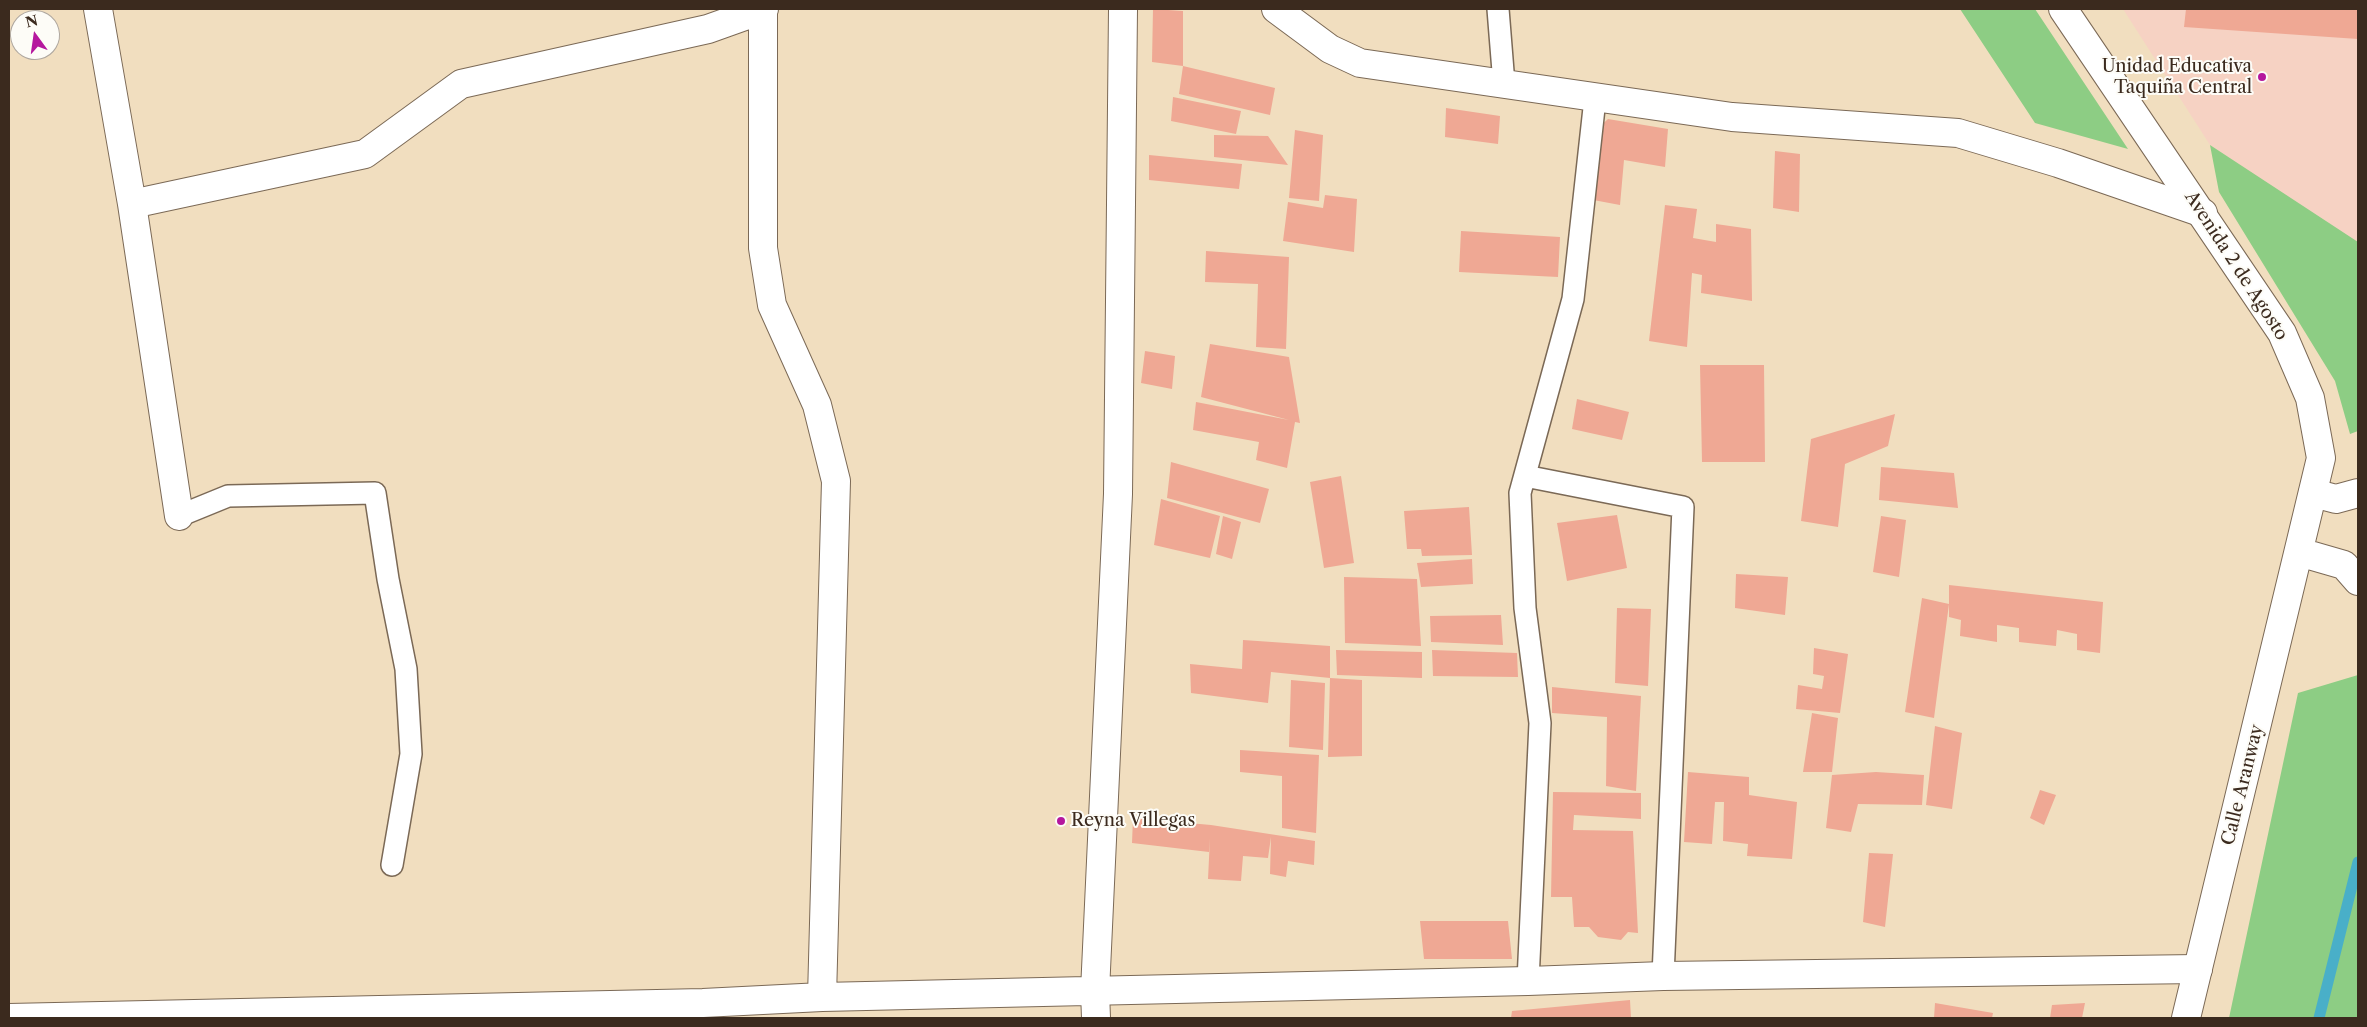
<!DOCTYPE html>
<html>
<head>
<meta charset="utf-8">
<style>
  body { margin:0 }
  #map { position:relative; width:2367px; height:1027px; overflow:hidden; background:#f1debf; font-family:"Libre Caslon Text",serif }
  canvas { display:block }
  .frame { position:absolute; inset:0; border:10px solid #3b2a1e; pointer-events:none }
  .north { position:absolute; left:10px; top:10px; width:50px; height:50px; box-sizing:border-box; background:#fdfcf7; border:1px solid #afa8a0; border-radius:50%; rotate:346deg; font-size:14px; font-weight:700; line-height:20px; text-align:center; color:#3b2a1e }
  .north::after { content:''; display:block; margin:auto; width:18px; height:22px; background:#b5179e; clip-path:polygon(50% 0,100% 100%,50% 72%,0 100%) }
</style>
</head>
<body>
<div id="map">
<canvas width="2367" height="1027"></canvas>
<div class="frame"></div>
<div class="north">N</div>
</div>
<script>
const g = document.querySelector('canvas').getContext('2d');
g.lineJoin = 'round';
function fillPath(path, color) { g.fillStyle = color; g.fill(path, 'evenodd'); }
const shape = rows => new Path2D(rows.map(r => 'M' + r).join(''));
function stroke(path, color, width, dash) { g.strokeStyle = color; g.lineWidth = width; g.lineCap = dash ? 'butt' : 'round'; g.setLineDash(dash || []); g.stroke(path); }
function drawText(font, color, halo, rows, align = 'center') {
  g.font = font + ' "Libre Caslon Text",serif'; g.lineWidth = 4; g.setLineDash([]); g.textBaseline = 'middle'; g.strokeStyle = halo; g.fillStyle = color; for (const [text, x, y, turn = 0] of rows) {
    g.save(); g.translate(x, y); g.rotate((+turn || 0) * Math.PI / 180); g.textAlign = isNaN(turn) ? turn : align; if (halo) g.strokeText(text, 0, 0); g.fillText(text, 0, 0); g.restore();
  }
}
fillPath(shape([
  [2123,9,2358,9,2358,246,2210,145]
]), '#f6d2c3');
fillPath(shape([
  [1960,9,2035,9,2128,149,2035,123],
  [2210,145,2358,242,2358,431,2350,434,2335,381,2219,192],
  [2358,675,2358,1018,2229,1018,2298,693]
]), '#8dcd84');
stroke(shape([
  [2319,1018,2358,862]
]), '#49afc8', 11);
fillPath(shape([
  [1153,9,1183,11,1183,66,1152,62],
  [2186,9,2358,9,2358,39,2184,27],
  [1183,66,1275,88,1270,115,1179,94],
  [1173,97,1241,111,1236,134,1171,121],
  [1446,108,1500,116,1498,144,1445,137],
  [1608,119,1668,129,1665,167,1624,160,1620,205,1588,199,1595,131],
  [1295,130,1323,135,1319,201,1289,198],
  [1214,135,1268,136,1288,165,1214,157],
  [1775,151,1800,154,1799,212,1773,208],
  [1149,155,1242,164,1239,189,1149,180],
  [1325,195,1357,199,1354,252,1283,241,1288,202,1323,208],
  [1665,205,1697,209,1693,238,1716,242,1716,224,1751,229,1752,301,1701,293,1702,275,1692,273,1687,347,1649,341],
  [1461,231,1560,237,1558,277,1459,272],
  [1206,251,1289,257,1286,349,1256,347,1258,284,1205,282],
  [1210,344,1289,357,1300,423,1295,422,1287,468,1256,460,1259,442,1193,430,1196,402,1289,420,1201,397],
  [1145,351,1175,356,1172,389,1141,383],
  [1700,365,1764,365,1765,462,1702,462],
  [1577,399,1629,412,1622,440,1572,429],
  [1895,414,1888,446,1845,464,1838,527,1801,521,1811,439],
  [1171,462,1269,489,1260,523,1167,498],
  [1881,467,1954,473,1958,508,1879,500],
  [1341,476,1354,563,1324,568,1310,482],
  [1161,499,1220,516,1210,558,1154,545],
  [1469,507,1472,555,1422,556,1421,549,1407,549,1404,511],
  [1617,515,1627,568,1567,581,1557,523],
  [1223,516,1241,522,1232,559,1216,554],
  [1881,516,1906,520,1899,577,1873,572],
  [1472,559,1473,584,1421,587,1417,563],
  [1736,574,1788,577,1785,615,1735,608],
  [1344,577,1417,579,1421,646,1345,643],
  [1949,585,2103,602,2100,653,2077,650,2077,634,2057,630,2056,646,2019,642,2019,628,1997,625,1997,642,1960,636,1961,620,1949,617,1949,604,1934,718,1905,712,1922,598,1949,604],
  [1617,608,1651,609,1648,686,1615,683],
  [1501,615,1503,645,1431,642,1430,616],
  [1243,640,1330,646,1330,678,1271,672,1268,703,1191,693,1190,664,1242,669],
  [1814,648,1848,654,1840,713,1796,709,1798,685,1822,689,1824,676,1813,674],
  [1336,650,1422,652,1422,678,1337,675],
  [1432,650,1517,653,1518,677,1433,676],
  [1330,678,1362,680,1362,756,1328,757],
  [1291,680,1325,683,1323,750,1289,747],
  [1552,687,1641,696,1636,791,1606,786,1607,717,1552,713],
  [1812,713,1838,718,1832,772,1803,772],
  [1935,726,1962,733,1952,809,1926,805],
  [1240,750,1319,755,1316,833,1282,828,1282,776,1240,772],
  [1688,772,1749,777,1749,795,1797,802,1792,859,1747,856,1748,844,1723,841,1724,802,1715,802,1712,844,1684,842],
  [1876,772,1924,775,1922,805,1858,804,1851,832,1826,828,1832,775],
  [2040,790,2056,795,2044,825,2030,818],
  [1553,792,1641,793,1641,819,1574,815,1573,830,1633,831,1638,933,1628,932,1621,940,1598,937,1589,927,1574,927,1572,897,1551,897],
  [1133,818,1211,825,1315,841,1314,865,1288,861,1286,877,1270,874,1271,837,1268,858,1243,856,1241,881,1208,879,1210,838,1209,852,1132,843],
  [1869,853,1893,854,1885,927,1863,922],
  [1420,921,1508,921,1512,959,1424,959],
  [1630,1000,1631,1018,1511,1018,1512,1011],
  [1935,1003,1993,1013,1992,1018,1934,1018],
  [2085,1003,2082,1018,2050,1018,2052,1005]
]), '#efa894');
const service = shape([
  [1498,9,1504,84],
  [1525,476,1683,507,1663,976],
  [179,516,228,496,375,493,388,579,406,669,411,754,392,865],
  [1528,981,1540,723,1525,608,1520,493,1573,299,1595,99]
]);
const minor = shape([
  [98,9,132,204,179,516],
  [763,9,763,248,772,305,817,405,836,481,822,997],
  [1276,9,1330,49,1360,63,1732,117,1958,133,2058,163,2203,213],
  [132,204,365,154,461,84,708,29,764,9],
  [2313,493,2336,499,2358,493],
  [9,1018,703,1003,822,997,1528,981,1663,976,2198,969],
  [1096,1018,1095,991,1118,494,1123,9]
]);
const tertiary = shape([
  [2063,9,2282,333,2310,398,2321,458,2186,1018],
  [2299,552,2344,565,2358,581]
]);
stroke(service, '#7b6956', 24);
stroke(minor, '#7b6956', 30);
stroke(tertiary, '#7b6956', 30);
stroke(service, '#fff', 21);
stroke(minor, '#fff', 28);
stroke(tertiary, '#fff', 28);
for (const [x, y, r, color] of [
  [2262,77,5,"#b5179e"],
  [1061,821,5,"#b5179e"]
]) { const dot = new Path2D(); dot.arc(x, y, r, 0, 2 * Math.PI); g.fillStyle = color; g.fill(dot); stroke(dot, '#fdfcf7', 2); }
drawText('18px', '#3b2a1e', '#fdfcf7', [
  ["Unidad Educativa",2252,67],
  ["Taquiña Central",2252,88],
  ["Reyna Villegas",1071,821,"left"]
], 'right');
drawText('18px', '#3b2a1e', '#fdfcf7', [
  ["Avenida 2 de Agosto",2236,266,57],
  ["Calle Aranway",2243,785,-76]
]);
</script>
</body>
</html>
